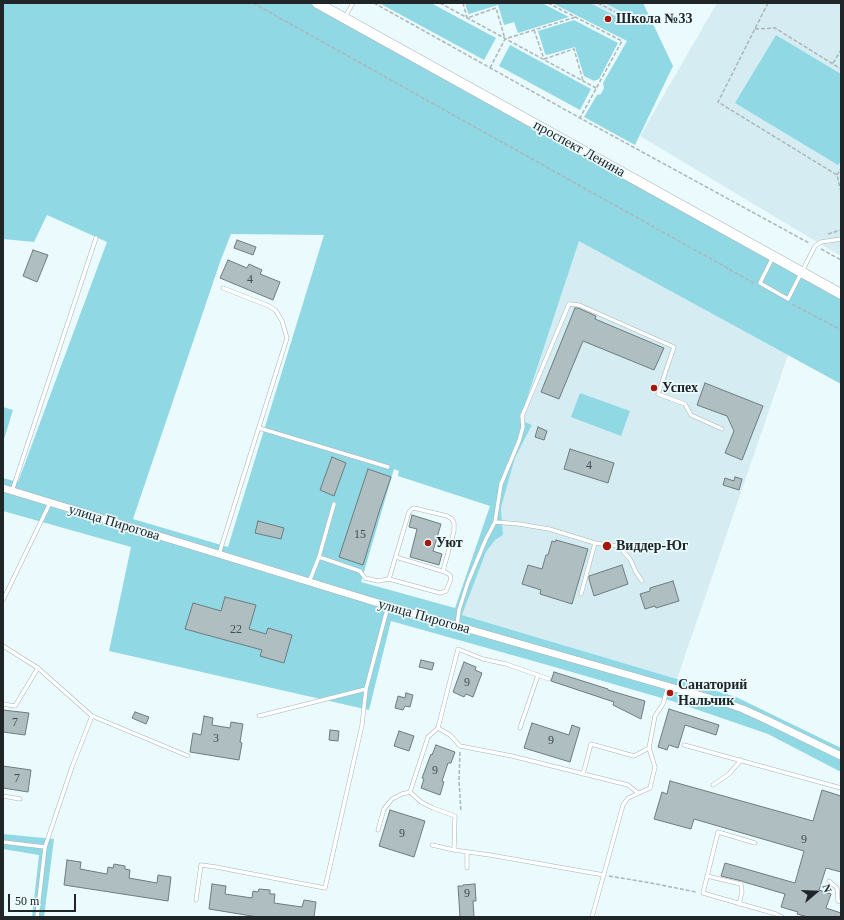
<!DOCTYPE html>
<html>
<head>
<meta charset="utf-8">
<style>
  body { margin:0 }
  #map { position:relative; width:844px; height:920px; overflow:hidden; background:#ebfafd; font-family:Georgia,serif }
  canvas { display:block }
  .frame { position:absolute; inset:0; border:4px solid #202627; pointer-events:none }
  .north { position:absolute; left:796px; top:872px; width:40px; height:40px; -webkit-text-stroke:3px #ebfafd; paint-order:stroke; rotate:71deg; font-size:11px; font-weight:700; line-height:16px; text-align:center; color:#202627 }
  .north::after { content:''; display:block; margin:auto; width:14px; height:18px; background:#202627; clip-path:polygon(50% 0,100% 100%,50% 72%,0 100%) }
  .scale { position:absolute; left:8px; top:894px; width:68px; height:18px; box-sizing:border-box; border:2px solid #202627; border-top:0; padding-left:5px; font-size:12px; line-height:14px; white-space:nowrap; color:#202627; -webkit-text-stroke:3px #ebfafd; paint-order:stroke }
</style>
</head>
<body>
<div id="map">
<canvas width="844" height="920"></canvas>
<div class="frame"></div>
<div class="north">N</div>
<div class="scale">50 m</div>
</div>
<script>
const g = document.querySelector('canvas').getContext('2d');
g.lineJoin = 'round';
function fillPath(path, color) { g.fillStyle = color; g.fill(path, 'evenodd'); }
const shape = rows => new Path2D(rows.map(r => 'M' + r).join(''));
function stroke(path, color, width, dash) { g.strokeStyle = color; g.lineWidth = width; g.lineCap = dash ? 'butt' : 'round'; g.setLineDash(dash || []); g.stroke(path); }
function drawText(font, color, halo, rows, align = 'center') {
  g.font = font + ' Georgia,serif'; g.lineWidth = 3.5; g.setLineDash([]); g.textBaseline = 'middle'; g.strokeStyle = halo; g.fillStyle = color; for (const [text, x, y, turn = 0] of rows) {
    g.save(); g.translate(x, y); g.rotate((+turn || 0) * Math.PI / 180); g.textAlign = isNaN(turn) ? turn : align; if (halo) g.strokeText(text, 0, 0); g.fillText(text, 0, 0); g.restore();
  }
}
fillPath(shape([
  [560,3,635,3,619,34],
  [717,3,841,3,841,256,822,245,640,136],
  [579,240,788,355,677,679,462,615,486,552,495,540,503,535,501,508,515,458,532,425,520,421]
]), '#d5edf2');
fillPath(shape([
  [3,3,317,3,841,294,841,384,579,241,520,420,532,425,515,458,501,508,503,535,495,540,486,552,462,615,677,679,736,697,841,748,841,772,768,734,672,701,544,664,391,621,369,710,109,651,131,547,3,511,3,478,18,482,107,242,47,215,34,242,3,239],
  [231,234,324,235,228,547,133,519,220,262],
  [394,469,399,471,398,476,490,506,455,608,361,582],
  [379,3,431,3,496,38,484,60],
  [465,3,542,3,569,17,518,33,514,22,504,25,498,5,469,14,468,13],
  [552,3,590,3,621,19,624,13,605,3,643,3,673,66,635,145,584,117,597,95,601,94,604,88,603,83,627,41],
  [574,20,618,43,599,79,594,81,584,76,575,47,547,55,545,54,538,31],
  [776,35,841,74,841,161,838,165,735,103],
  [510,45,591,89,580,110,499,66],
  [580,393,630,411,621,436,571,417],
  [3,407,13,410,3,442],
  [3,834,54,839,44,917,32,917,39,855,3,849]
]), '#91d8e5');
const building = shape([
  [237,240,256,247,253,255,234,248,237,240],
  [33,250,48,255,37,282,23,276,33,250],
  [228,260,247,268,249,264,262,270,260,274,280,282,273,300,220,278,228,260],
  [575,308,578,308,596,316,595,319,664,348,654,370,583,341,559,399,541,392,575,308],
  [705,383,763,406,742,460,725,453,734,431,727,416,697,405,705,383],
  [538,427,547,431,544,440,535,437,538,427],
  [570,449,614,463,608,483,564,469,570,449],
  [332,457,346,463,334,496,320,490,332,457],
  [368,469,391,477,379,512,363,565,339,557,368,469],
  [735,477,742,479,739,490,723,485,725,478,734,481,735,477],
  [412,515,441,524,433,551,442,554,439,565,410,557,417,529,409,527,412,515],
  [258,521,284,528,281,539,255,533,258,521],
  [556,540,588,549,572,604,540,594,541,590,522,584,528,565,542,569,546,555,548,555,552,541,555,542,556,540],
  [622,565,628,584,594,596,589,579,589,576,622,565],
  [673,581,679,601,656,608,655,606,645,609,640,594,650,591,650,588,673,581],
  [225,597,256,605,249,629,266,634,268,628,292,635,284,663,260,656,262,650,185,629,193,603,221,611,225,597],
  [421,660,434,663,432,670,419,667,421,660],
  [464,662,476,667,475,670,482,673,473,697,466,694,464,697,453,692,464,662],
  [554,672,608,689,608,690,645,701,641,719,613,705,614,702,551,681,554,672],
  [406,693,413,695,410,707,405,706,403,710,395,708,398,696,405,698,406,693],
  [669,709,719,725,716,735,685,725,678,748,669,745,667,750,658,747,669,709],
  [3,710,29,713,25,735,3,732,3,710],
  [135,712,149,717,146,724,132,718,135,712],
  [204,716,213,718,212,725,230,728,231,722,243,724,240,742,242,743,239,760,190,752,193,733,201,735,204,716],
  [532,723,569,735,572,725,580,728,570,762,524,748,532,723],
  [330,730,339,731,338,741,329,740,330,730],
  [399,731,414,736,409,751,394,746,399,731],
  [436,745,455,752,451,763,448,763,442,781,444,782,440,795,421,788,424,779,422,778,431,754,432,755,436,745],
  [3,766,31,770,28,792,3,788,3,766],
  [670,781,813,821,822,790,841,796,841,872,826,868,819,890,831,894,826,908,841,913,841,917,808,917,797,914,798,912,781,907,785,894,744,882,742,881,721,876,725,863,795,883,804,851,694,819,691,829,654,819,662,792,667,794,670,781],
  [390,810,425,821,414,857,379,846,390,810],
  [67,860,81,862,80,869,107,874,108,867,113,868,114,864,125,866,125,869,130,870,129,878,157,883,158,875,171,877,168,901,64,885,67,860],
  [212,884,226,886,225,894,252,898,253,891,258,892,259,889,270,890,270,894,275,894,274,903,302,907,304,900,316,902,314,917,258,917,209,909,212,884],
  [475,884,476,901,473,901,474,917,460,917,458,886,463,886,463,885,475,884]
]);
fillPath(building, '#afbec1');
stroke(building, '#6e7c7e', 1);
const service = shape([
  [345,17,353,3],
  [773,257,760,283,788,299,815,246,821,242,841,239],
  [259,428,388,467],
  [12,491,96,238],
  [495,522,519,524,549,529,595,543,618,546,630,559,636,572,642,581],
  [219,554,287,338,282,321,276,311,269,306,223,288],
  [319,557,360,571,365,578,378,581,389,579,440,593,446,591,451,579,450,575,445,572,396,557],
  [389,579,409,512,412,509,414,508,418,509,447,516,452,519,454,523,454,531,443,571],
  [309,582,319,557,334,504],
  [581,594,595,543],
  [3,600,50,503],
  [457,626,459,610,468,582,486,539,495,522,501,484,519,441,523,427,522,416,569,304,579,305,674,347,658,394,685,404,691,415,722,429],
  [3,646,38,668,92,716],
  [3,704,15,706,38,668],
  [259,716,366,689],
  [438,728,450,735,460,746,512,756,628,785,638,793],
  [520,728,538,675],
  [684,745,841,788],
  [583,774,591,744,634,756,649,748],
  [713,785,729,774,741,760],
  [410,792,421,802,433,808,455,816,454,850],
  [3,796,20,799],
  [378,830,384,809,392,799,402,794,410,792,428,737,438,728,458,649,483,659,506,664,549,679],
  [3,842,45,847],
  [755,843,718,832,703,893,776,914,782,917],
  [432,845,454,850,490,855,604,875],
  [467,852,467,868],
  [707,876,741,884,742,892,739,904],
  [829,881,837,888,838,901,841,902],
  [196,900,201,865,216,867,325,888,362,725,366,689,388,606],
  [37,917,45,847,72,767,92,716,188,756],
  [592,917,623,805,628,798,650,788,655,767,649,748,655,716,663,704,668,686]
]);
const minor = shape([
  [3,488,388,606,723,702,743,709,767,720,841,756]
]);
const secondary = shape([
  [317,3,841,294]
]);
stroke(service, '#a6b4b7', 4.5);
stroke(minor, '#a6b4b7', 8);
stroke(secondary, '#a6b4b7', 11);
stroke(shape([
  [253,3,754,283],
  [374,3,580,118,809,243],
  [440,3,596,88],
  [463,3,467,18,496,8,505,39],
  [548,3,622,41,580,118],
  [598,3,621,15],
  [768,3,718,102,837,175,841,192],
  [755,29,775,28,841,69],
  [534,30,544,59],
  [544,59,574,49,583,81],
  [833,63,841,50],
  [490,68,505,39,576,17],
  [837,175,841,168],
  [828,234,841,230],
  [821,249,841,260],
  [792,304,841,330],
  [460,752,459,781,461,812],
  [609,876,651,883,696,892]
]), '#aab6b8', 1.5, [4, 2]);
stroke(service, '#fff', 3.5);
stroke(minor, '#fff', 7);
stroke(secondary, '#fff', 10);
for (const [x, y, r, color] of [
  [608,19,4,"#a81608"],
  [654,388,4,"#a81608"],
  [428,543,4,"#a81608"],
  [607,546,5,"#a81608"],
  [670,693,4,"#a81608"]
]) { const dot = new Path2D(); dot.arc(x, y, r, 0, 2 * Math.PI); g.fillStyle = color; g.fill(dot); stroke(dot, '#ebfafd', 1.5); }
drawText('12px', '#444c4e', null, [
  ["4",250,280],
  ["4",589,466],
  ["15",360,535],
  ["22",236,630],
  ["9",467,683],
  ["7",15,723],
  ["3",216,739],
  ["9",551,741],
  ["9",435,771],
  ["7",17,779],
  ["9",402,834],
  ["9",804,840],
  ["9",467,894]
]);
drawText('bold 14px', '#202627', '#ebfafd', [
  ["Школа №33",616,19],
  ["Успех",662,388],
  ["Уют",436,543],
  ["Виддер-Юг",616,546],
  ["Санаторий",678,685],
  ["Нальчик",678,701]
], 'left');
drawText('14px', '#202627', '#ebfafd', [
  ["проспект Ленина",579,149,29],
  ["улица Пирогова",114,523,17],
  ["улица Пирогова",424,617,16]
]);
</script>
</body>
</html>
